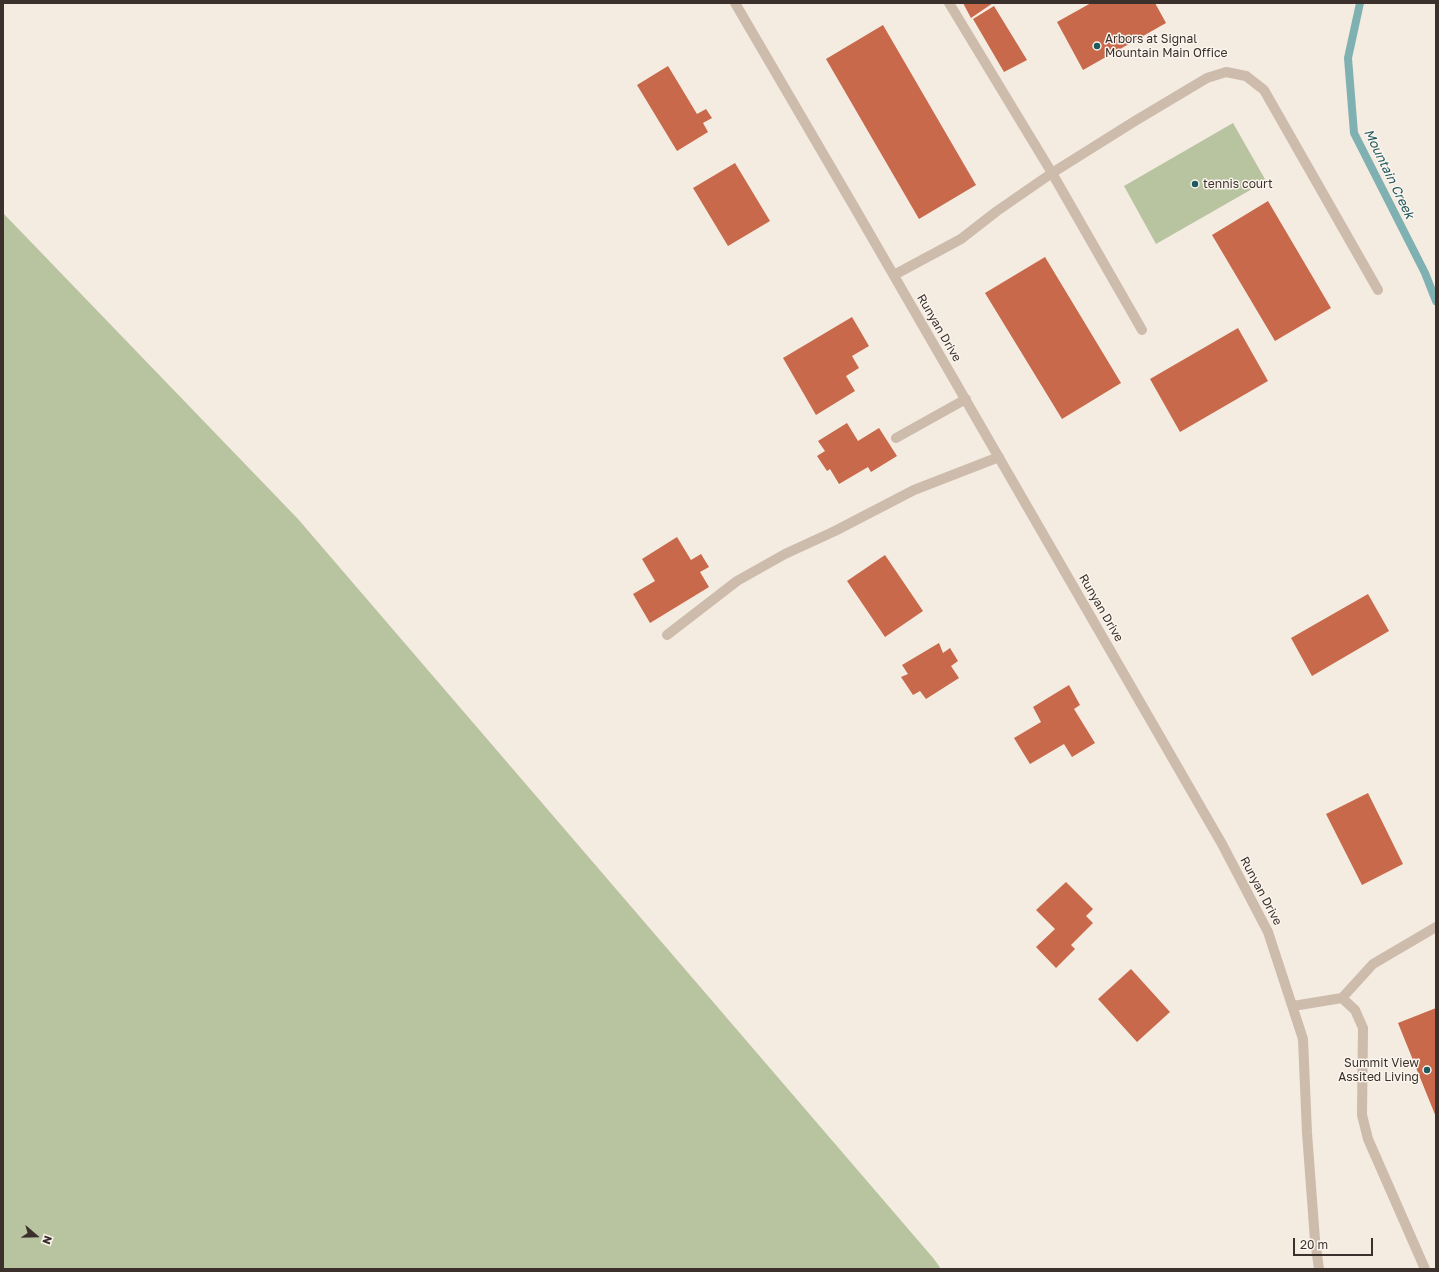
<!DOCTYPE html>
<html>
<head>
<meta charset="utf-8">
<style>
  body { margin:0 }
  #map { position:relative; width:1439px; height:1272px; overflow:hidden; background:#f4ebe1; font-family:"Golos Text",sans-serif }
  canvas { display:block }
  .frame { position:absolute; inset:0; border:4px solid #3b302b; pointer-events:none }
  .north { position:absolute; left:16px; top:1216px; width:40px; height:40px; -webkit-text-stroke:3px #fbf5ee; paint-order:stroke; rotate:110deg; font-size:11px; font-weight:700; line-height:16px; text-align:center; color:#3b302b }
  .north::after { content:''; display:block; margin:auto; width:14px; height:18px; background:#3b302b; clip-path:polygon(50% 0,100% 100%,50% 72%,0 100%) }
  .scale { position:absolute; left:1293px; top:1238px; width:80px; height:18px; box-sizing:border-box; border:2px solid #3b302b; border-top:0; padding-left:5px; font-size:12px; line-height:14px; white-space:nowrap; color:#3b302b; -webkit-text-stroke:3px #fbf5ee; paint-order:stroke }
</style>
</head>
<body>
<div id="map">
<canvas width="1439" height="1272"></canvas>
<div class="frame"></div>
<div class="north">N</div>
<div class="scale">20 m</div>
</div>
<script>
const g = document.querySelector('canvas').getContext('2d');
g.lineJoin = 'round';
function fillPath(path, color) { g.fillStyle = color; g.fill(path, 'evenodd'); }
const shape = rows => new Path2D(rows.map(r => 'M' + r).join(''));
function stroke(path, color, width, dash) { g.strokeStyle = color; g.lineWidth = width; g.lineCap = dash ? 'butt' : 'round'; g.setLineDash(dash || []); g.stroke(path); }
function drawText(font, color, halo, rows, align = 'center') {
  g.font = font + ' "Golos Text",sans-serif'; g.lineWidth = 3; g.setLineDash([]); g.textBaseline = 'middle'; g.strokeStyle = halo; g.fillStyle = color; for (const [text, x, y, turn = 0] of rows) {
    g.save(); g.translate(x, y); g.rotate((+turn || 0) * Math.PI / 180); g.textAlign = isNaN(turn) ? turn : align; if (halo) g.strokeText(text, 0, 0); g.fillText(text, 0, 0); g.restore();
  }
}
fillPath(shape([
  [1233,123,1266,181,1156,244,1124,186],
  [3,213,298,519,934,1259,941,1269,3,1269]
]), '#b8c4a0');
stroke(shape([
  [1360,3,1348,58,1354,133,1425,273,1436,301]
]), '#7fb0b2', 8);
fillPath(shape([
  [963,3,993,3,971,18],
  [1091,3,1155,3,1166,23,1083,70,1057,22],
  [994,6,1027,60,1004,72,973,19],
  [883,25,976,185,919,219,826,59],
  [668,66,697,114,706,109,712,118,703,123,708,132,677,151,637,85],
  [735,163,770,221,728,246,693,188],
  [1268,201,1331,308,1275,341,1212,235],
  [1045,257,1121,383,1062,419,985,293],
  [852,317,869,346,852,356,859,368,846,376,855,391,816,415,783,358],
  [1238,328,1268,381,1180,432,1150,379],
  [847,423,858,441,879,428,897,456,871,472,868,467,839,484,830,469,827,471,817,456,825,451,818,441],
  [677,537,691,560,701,554,709,567,700,572,709,587,650,623,633,594,655,581,642,559],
  [885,555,923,611,885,637,847,581],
  [1368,594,1389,631,1312,676,1291,638],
  [939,643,943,653,950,648,958,661,951,666,959,678,926,699,920,691,913,695,901,677,908,674,902,665],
  [1069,685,1080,705,1074,709,1095,743,1072,757,1064,744,1030,764,1014,738,1041,722,1033,707],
  [1368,793,1403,864,1362,885,1326,814],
  [1066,882,1093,909,1086,916,1093,923,1071,945,1075,949,1056,968,1036,947,1055,929,1036,910],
  [1131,969,1170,1012,1137,1042,1098,999],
  [1436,1008,1436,1117,1398,1023]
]), '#c8694b');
stroke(shape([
  [735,3,856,210,1222,844,1268,932,1303,1039,1307,1133,1315,1240,1319,1269],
  [949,3,1052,173,1142,330],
  [894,275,961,239,997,211,1052,173,1135,121,1207,78,1226,72,1246,76,1264,90,1378,290],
  [896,438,966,399],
  [667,635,737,581,785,554,835,531,914,490,999,457],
  [1342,998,1373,964,1436,927],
  [1293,1006,1342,998,1355,1010,1363,1028,1362,1115,1368,1139,1425,1269]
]), '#cdbbac', 10);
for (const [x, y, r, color] of [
  [1097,46,4,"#1f5a5e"],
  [1195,184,4,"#1f5a5e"],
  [1427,1070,4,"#1f5a5e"]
]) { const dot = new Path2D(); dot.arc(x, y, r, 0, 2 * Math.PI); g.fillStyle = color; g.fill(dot); stroke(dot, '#fbf5ee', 1.5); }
drawText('12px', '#3b302b', '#fbf5ee', [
  ["Arbors at Signal",1105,39],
  ["Mountain Main Office",1105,53],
  ["tennis court",1203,184],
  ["Summit View",1419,1063,"right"],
  ["Assited Living",1419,1077,"right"]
], 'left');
drawText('12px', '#3b302b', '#fbf5ee', [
  ["Runyan Drive",939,328,60],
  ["Runyan Drive",1101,608,60],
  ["Runyan Drive",1261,891,62]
]);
drawText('italic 13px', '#1f5a5e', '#fbf5ee', [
  ["Mountain Creek",1389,174,64]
]);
</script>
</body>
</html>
